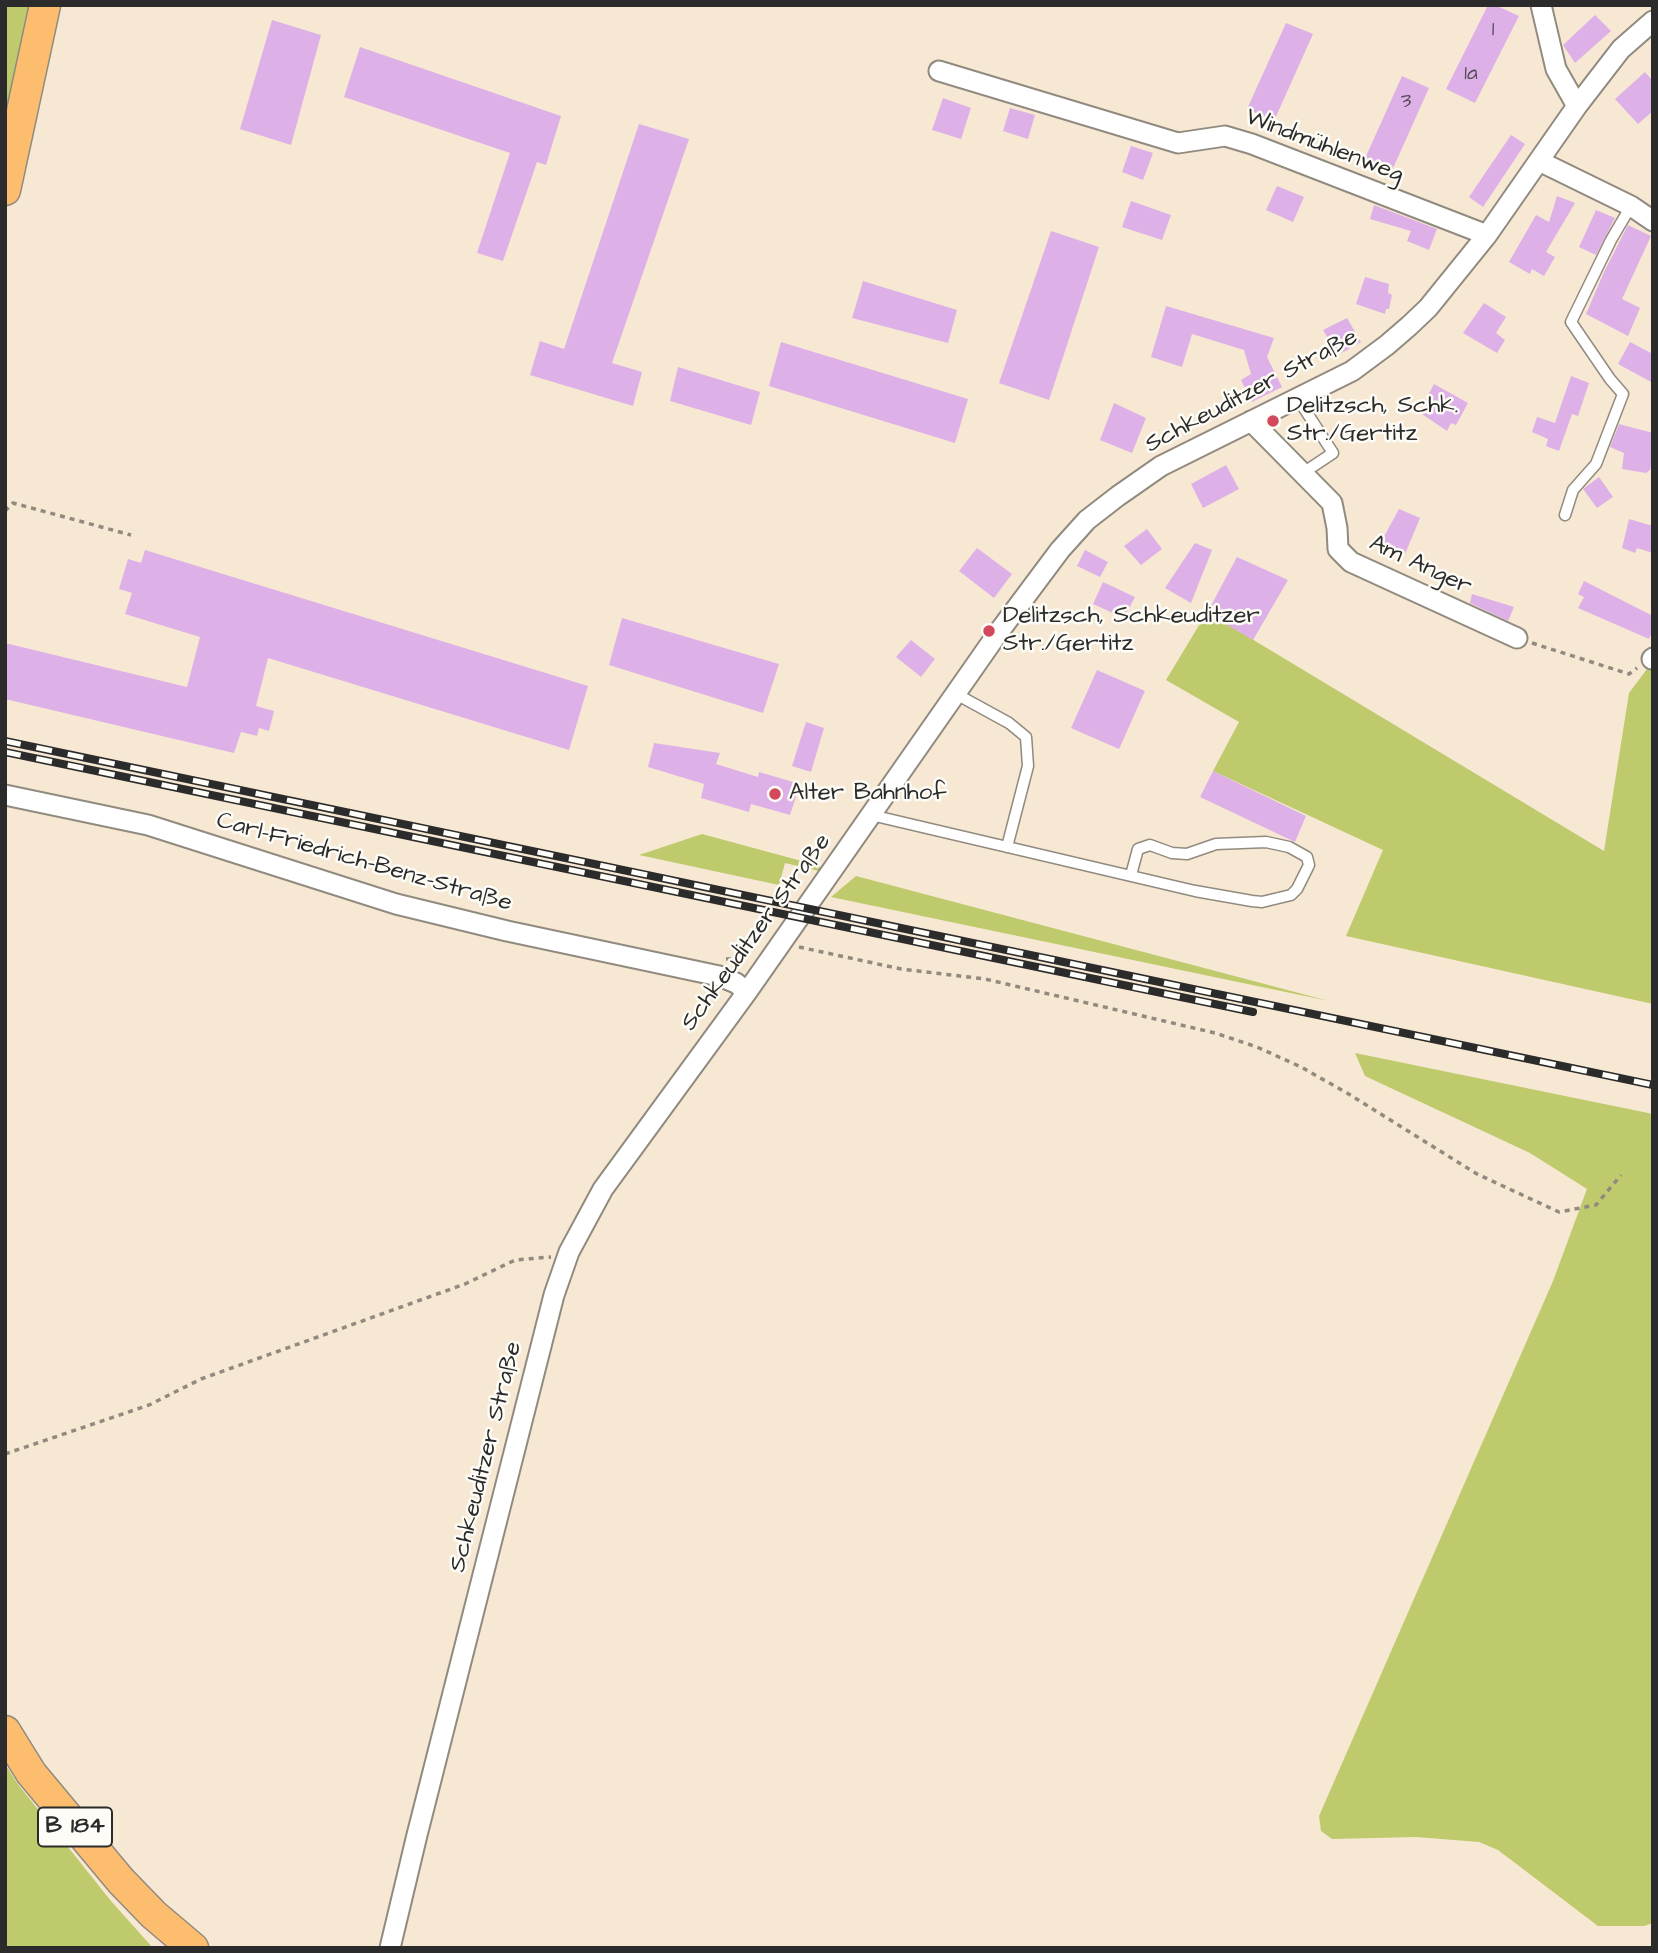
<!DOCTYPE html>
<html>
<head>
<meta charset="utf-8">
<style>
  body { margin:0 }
  #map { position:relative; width:1658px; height:1953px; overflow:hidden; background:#f7e8d3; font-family:"Architects Daughter",sans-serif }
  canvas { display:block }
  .frame { position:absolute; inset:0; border:7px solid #2b2b2b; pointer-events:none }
</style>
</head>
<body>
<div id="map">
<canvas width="1658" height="1953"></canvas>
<div class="frame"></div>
</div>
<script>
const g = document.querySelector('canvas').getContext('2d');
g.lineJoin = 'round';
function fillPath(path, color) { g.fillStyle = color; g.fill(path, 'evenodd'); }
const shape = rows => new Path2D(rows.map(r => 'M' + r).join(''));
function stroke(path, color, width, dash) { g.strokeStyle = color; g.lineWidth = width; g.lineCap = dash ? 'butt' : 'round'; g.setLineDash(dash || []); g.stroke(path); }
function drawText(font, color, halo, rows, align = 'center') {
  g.font = font + ' "Architects Daughter",sans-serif'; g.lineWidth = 5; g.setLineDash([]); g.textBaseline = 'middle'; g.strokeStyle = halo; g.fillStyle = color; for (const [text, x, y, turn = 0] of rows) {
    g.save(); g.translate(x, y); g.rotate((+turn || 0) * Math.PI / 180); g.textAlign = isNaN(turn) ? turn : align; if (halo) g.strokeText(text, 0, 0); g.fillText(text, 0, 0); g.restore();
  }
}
fillPath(shape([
  [5,5,32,5,5,135],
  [1207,612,1604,851,1629,693,1653,661,1653,1004,1346,936,1383,850,1213,771,1239,722,1166,680],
  [702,834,820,866,819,871,785,863,779,885,639,855],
  [856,876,1329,1001,831,897],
  [1355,1053,1653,1114,1653,1923,1644,1926,1598,1926,1498,1850,1479,1842,1416,1837,1332,1839,1321,1831,1319,1816,1553,1281,1587,1189,1530,1153,1365,1076],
  [5,1764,17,1783,111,1901,153,1948,5,1948]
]), '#beca6c');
fillPath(shape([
  [1488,5,1495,5,1519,16,1475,103,1446,89],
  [1595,15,1611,31,1575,63,1563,45],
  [272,20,321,35,291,145,240,129],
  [1286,23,1313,34,1274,121,1247,109],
  [360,47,561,116,546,165,537,162,503,261,477,253,510,153,344,97],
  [1645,72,1653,81,1653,111,1638,124,1615,99],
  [1402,76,1429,88,1390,175,1363,163],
  [943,98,971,108,961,139,932,130],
  [1010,108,1035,115,1028,139,1003,131],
  [639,124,689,139,612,363,642,372,633,406,530,375,540,341,564,349],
  [1511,135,1525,144,1483,207,1469,197],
  [1131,146,1153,153,1143,180,1122,172],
  [1277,186,1304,197,1293,222,1266,210],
  [1557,196,1575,203,1546,252,1555,257,1544,276,1532,269,1530,274,1509,262,1536,215,1549,222],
  [1131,201,1171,215,1162,240,1122,227],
  [1374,205,1437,229,1429,250,1407,241,1411,231,1370,219],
  [1596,210,1615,218,1596,255,1579,247],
  [1628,225,1651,236,1622,299,1640,308,1628,336,1586,314,1604,272],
  [1051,231,1099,247,1049,400,999,383],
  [1365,277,1389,284,1388,293,1392,295,1389,309,1386,309,1385,314,1356,304],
  [863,281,957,310,948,343,852,318],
  [1484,303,1506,317,1496,333,1505,340,1497,353,1463,333],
  [1166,306,1274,338,1267,357,1282,387,1252,402,1241,380,1251,374,1244,350,1192,334,1182,367,1151,357],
  [1347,318,1361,342,1338,355,1323,330],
  [781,342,968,399,955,443,769,386],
  [1630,342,1653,354,1653,383,1618,364],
  [678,367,760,392,751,425,670,401],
  [1571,376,1589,383,1578,416,1572,414,1559,451,1546,446,1548,439,1532,432,1537,417,1555,423],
  [1434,384,1468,403,1456,425,1451,423,1447,431,1419,412],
  [1114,403,1146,418,1132,453,1100,440],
  [1619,424,1653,433,1653,460,1650,470,1646,473,1622,469,1624,453,1610,447],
  [1226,465,1239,489,1203,508,1191,484],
  [1599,477,1613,497,1597,508,1583,489],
  [1399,509,1420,518,1405,554,1381,542],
  [1629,519,1653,526,1653,553,1637,548,1635,553,1622,548],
  [1147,529,1162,549,1141,565,1124,546],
  [1195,543,1212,550,1191,603,1165,588],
  [977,548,1012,574,994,598,959,571],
  [145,550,588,686,569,750,268,658,256,706,274,711,269,731,259,728,257,736,241,732,234,753,5,699,5,643,187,687,200,637,125,614,132,593,119,589,128,559,141,563],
  [1085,550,1108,562,1100,577,1077,566],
  [1237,557,1288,580,1253,640,1207,613],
  [1584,581,1653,616,1653,630,1649,639,1578,608,1584,597,1578,594],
  [1103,582,1135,597,1124,618,1093,604],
  [1472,594,1514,607,1508,621,1470,603],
  [622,618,779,664,763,713,609,665],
  [911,640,935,659,921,677,896,657],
  [1097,670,1145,691,1119,749,1071,728],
  [806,722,824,728,811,772,792,766],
  [654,743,720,753,716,764,758,777,759,772,800,784,790,815,751,804,749,812,701,798,704,784,648,767],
  [1213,771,1306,816,1295,842,1200,797]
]), '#ddb1e7');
const service = shape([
  [1298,399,1333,453,1303,473],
  [1565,515,1573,490,1596,464,1623,394,1610,379,1571,322,1611,240,1631,206],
  [956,694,1009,723,1026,737,1028,766,1007,847],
  [871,815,1195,891,1252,901,1262,902,1291,895,1297,889,1309,865,1307,857,1289,847,1266,842,1216,844,1187,854,1172,853,1150,845,1138,849,1131,875]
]);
const minor = shape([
  [1541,5,1556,69,1577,106],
  [939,71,1178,143,1225,136,1252,144,1487,235],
  [1539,161,1631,206,1653,221],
  [1251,421,1332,503,1337,528,1338,549,1351,562,1517,638],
  [1652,659,1653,658],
  [5,795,148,825,396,904,507,931,719,976,736,983,747,992],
  [390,1948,417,1835,554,1295,569,1252,603,1189,747,992,998,633,1060,550,1087,520,1118,496,1161,466,1352,371,1387,345,1409,326,1428,308,1487,235,1577,106,1621,49,1653,21]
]);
const primary = shape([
  [5,190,45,5],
  [5,1731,31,1773,121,1881,154,1915,193,1948]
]);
stroke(service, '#918a7f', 13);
stroke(minor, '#918a7f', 23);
stroke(primary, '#918a7f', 33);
stroke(shape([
  [5,511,13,503,131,535],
  [1532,643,1629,674,1637,668],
  [799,947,901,969,985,979,1215,1033,1257,1047,1301,1067,1347,1093,1477,1174,1559,1212,1596,1205,1621,1175],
  [726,959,734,959,744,956,754,948],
  [5,1454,149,1405,201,1379,465,1284,515,1260,551,1257]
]), '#918a7f', 3.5, [5, 5]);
stroke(service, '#fff', 10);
stroke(minor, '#fff', 19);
stroke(primary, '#fcbd6f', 30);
const rail = shape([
  [5,741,1653,1085],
  [5,752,1253,1012]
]);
stroke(rail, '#2b2b2b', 8);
stroke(rail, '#fdfcf7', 5, [16]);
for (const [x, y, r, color] of [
  [1273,421,7,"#d1495b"],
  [989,631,7,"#d1495b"],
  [775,794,7,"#d1495b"]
]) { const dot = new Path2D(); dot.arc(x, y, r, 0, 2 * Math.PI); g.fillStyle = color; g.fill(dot); stroke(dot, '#fdfcf7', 2.5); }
drawText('21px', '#584c5a', null, [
  ["1",1493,31],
  ["1a",1471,75],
  ["3",1406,103]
]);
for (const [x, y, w] of [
  [75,1827,74]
]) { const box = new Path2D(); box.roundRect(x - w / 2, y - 19.5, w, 39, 5); g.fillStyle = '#fdfcf7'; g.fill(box); stroke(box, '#2b2b2b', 2); }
drawText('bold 23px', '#2b2b2b', null, [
  ["B 184",75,1827]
]);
drawText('24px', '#2b2b2b', '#fdfcf7', [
  ["Windmühlenweg",1324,147,21],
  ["Schkeuditzer Straße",1252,392,-28],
  ["Am Anger",1420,566,25],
  ["Carl-Friedrich-Benz-Straße",364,863,16],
  ["Schkeuditzer Straße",757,933,-54],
  ["Schkeuditzer Straße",487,1457,-76]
]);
drawText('24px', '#2b2b2b', '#fdfcf7', [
  ["Delitzsch, Schk.",1287,407],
  ["Str./Gertitz",1287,435],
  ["Delitzsch, Schkeuditzer",1003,617],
  ["Str./Gertitz",1003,645],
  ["Alter Bahnhof",789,794]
], 'left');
</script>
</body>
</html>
